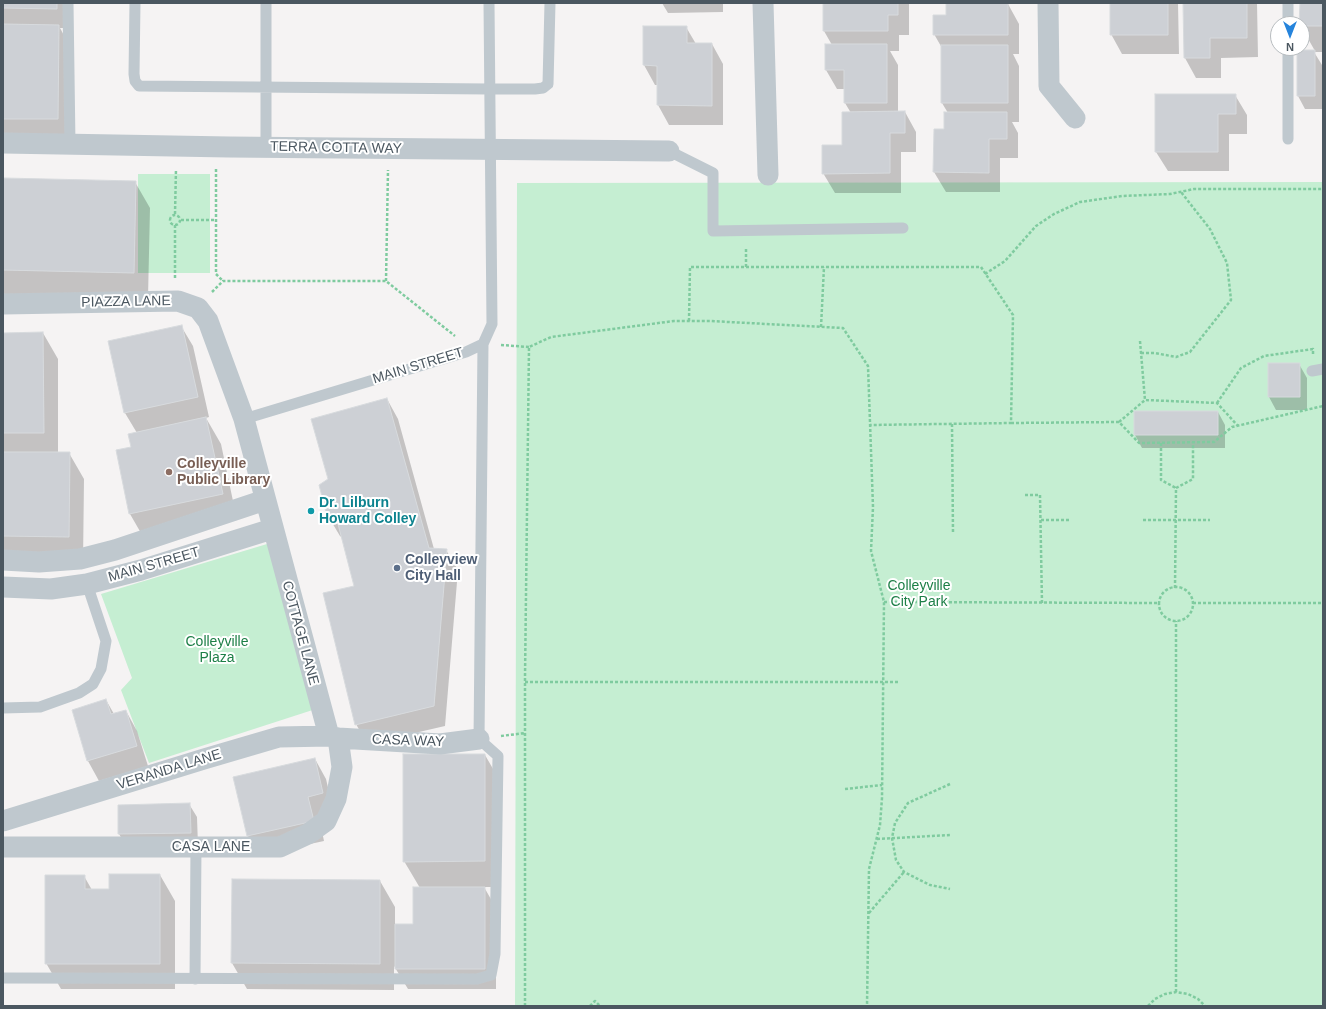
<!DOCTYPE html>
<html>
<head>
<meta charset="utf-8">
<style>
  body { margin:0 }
  #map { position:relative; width:1326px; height:1009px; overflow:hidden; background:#f5f3f3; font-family:Helvetica,sans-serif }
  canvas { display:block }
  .frame { position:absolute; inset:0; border:4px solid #4b5760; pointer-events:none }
  .north { position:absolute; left:1270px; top:16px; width:40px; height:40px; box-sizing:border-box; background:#fff; border:1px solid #b7bcbf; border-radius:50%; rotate:180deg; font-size:11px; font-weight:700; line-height:16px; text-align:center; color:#4b5760 }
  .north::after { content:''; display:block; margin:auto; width:14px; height:18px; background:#2684dc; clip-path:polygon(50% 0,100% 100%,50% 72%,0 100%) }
</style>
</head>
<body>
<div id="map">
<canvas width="1326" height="1009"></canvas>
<div class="frame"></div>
<div class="north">N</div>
</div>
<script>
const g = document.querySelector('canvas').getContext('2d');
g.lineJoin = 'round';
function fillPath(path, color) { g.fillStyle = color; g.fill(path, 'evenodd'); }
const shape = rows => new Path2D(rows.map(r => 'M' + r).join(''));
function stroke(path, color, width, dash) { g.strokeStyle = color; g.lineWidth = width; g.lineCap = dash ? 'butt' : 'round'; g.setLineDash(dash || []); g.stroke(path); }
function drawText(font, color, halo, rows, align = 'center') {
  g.font = font + ' Helvetica,sans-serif'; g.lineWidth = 4; g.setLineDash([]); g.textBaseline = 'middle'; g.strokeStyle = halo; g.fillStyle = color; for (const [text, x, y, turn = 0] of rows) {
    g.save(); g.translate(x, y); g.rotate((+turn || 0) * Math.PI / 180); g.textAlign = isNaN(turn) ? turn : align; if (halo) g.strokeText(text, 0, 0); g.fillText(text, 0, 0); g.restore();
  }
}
fillPath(shape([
  [138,174,210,174,210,273,138,273],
  [1323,182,1323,1006,515,1006,517,183],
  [277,541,325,706,149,763,121,690,132,678,101,594]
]), '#c5eed2');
fillPath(shape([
  [3,3,67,3,68,28,60,28,73,52,72,145,3,144],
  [662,3,723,3,723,12,668,13],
  [824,3,909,3,909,35,899,35,899,51,890,51,898,65,898,112,905,112,916,132,916,152,901,152,901,193,835,193,823,173,843,146,851,113,845,103,845,89,837,89,826,70,832,45,824,31],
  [947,3,1008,4,1019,24,1019,54,1013,54,1019,66,1019,122,1012,122,1018,133,1018,158,1000,158,1000,192,946,192,934,172,945,130,948,113,942,103,942,48,934,34,947,16],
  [1111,3,1178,3,1179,54,1122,54,1111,34],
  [1184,3,1257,3,1258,57,1221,58,1221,78,1196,78,1185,58],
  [1301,3,1323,3,1323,52,1314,52,1322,65,1322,109,1305,109,1298,96,1298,51,1315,51,1302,28,1302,24,1300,24],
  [686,27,696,44,712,44,723,64,723,125,669,125,658,105,658,85,655,85,644,65],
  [1235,95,1247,115,1247,134,1229,134,1229,171,1168,171,1156,152],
  [3,179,135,182,150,208,148,298,3,295],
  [181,326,193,346,209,417,206,418,221,444,237,520,145,540,130,514,132,447,137,433,125,413,109,342],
  [43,333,58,359,58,453,69,453,84,479,83,563,3,562,3,334],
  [1299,364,1307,378,1307,410,1276,410,1269,397],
  [387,399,398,419,434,549,446,550,458,570,445,726,367,744,356,724,355,587,343,538,340,536,328,516,329,479],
  [1218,412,1225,425,1225,448,1142,448,1135,435],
  [106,700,114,714,126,711,137,731,148,766,99,781,88,761,73,710],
  [485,755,500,781,500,887,484,887,496,908,496,989,408,989,394,966,394,990,247,989,232,963,380,881,395,907,395,925,414,925,420,888,404,861],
  [315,759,326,779,334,813,319,817,324,841,259,855,248,836],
  [189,804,197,817,198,846,127,847,119,834],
  [160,875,175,901,175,989,61,989,46,963,84,876,92,890,110,890]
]), '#0003');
const building = shape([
  [3,3,57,3,57,9,3,8,3,3],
  [823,3,898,3,898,15,888,15,888,31,823,31,823,3],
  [946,3,1008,3,1008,35,933,35,933,15,946,15,946,3],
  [1110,3,1168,3,1168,35,1110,35,1110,3],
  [1183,3,1247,3,1247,38,1210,38,1210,58,1184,58,1183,3],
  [1300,3,1323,3,1323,26,1302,26,1302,24,1299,24,1300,3],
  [3,24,59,25,58,119,3,119,3,24],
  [643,26,687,26,687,43,712,43,712,106,657,105,657,66,643,65,643,26],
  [825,44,887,44,887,103,844,103,844,70,825,70,825,44],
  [941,45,1008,45,1008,103,941,103,941,45],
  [1297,50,1315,50,1315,96,1297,96,1297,50],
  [1155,94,1236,94,1236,114,1218,114,1218,152,1155,152,1155,94],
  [905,111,905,133,890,133,890,173,822,174,822,145,842,145,842,112,905,111],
  [944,112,1007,112,1007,139,989,139,989,173,933,172,934,129,944,129,944,112],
  [3,178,136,181,134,273,3,270,3,178],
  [182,325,198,397,124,413,108,341,182,325],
  [43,332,44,433,3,433,3,333,43,332],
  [1268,363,1300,363,1300,397,1268,397,1268,363],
  [387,398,429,548,447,549,434,706,355,725,323,593,354,586,338,524,327,516,319,485,328,479,311,419,387,398],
  [1134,411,1218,411,1218,435,1134,435,1134,411],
  [206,417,223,494,129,514,116,450,131,447,128,434,206,417],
  [3,452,70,452,69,537,3,536,3,452],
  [106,699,111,714,126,710,137,746,87,761,72,710,106,699],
  [403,754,485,754,485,861,403,862,403,754],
  [315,758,323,793,308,797,314,821,247,836,233,777,315,758],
  [190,803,191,833,118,834,118,805,190,803],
  [109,874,160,874,160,964,45,964,45,875,85,875,85,889,109,889,109,874],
  [232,879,380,880,380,964,231,963,232,879],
  [413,887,485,887,485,969,395,969,395,924,413,924,413,887]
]);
fillPath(building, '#cdd0d5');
stroke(building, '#d7dadd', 1);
stroke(shape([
  [216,169,216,274,223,281],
  [175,214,176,169],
  '170 220a5 5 0 1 1 10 0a5 5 0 1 1-10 0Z',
  [181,220,216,220],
  [175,225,175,280],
  [746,267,981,267,1013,315,1011,423,870,425],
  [985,274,1005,261,1036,226,1054,214,1080,202,1122,196,1170,194,1194,189,1323,189],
  [386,281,388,170],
  [212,292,223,281,386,281,455,336],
  [689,321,690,267,746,267,746,248],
  [821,327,824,267],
  [1140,341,1145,400],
  [501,345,529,347],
  [1141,353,1155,353,1176,357,1190,352,1231,300,1227,263,1210,229,1181,192],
  [1217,403,1241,368,1264,356,1313,349,1313,355],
  [1119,422,1145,400,1217,403,1238,426],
  [1011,423,1119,422,1139,443,1214,442,1232,427,1323,406],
  [952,424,953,533],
  [1161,443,1161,480,1176,488],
  [1025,495,1040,495,1042,603],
  [1041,520,1069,520],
  [1143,520,1210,520],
  '1159 604a17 17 0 1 1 34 0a17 17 0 1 1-34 0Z',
  [1175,588,1176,488,1193,479,1193,442],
  [884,602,1159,603],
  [1193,603,1323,603],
  [525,682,900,682],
  [501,736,525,733],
  [950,784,908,803,895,823,892,838,896,860,904,872,930,885,950,889],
  [845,789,882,785],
  [877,839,950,835],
  [869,913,904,872],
  [1176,992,1176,621],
  [525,1006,525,678,529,347,551,337,674,321,710,321,843,328,868,366,873,507,871,551,884,602,882,798,880,825,869,869,867,1006],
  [590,1006,595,1001,600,1006],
  [1148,1006,1155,999,1165,994,1176,992,1188,994,1198,999,1205,1006]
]), '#7fcb9f', 2.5, [3, 2]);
stroke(shape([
  [68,3,70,144],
  [135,3,134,74,135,81,139,86,489,89,535,89,543,88,548,84,550,3],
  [266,3,266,147],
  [1288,3,1288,24],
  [1288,48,1288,139],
  [669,151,713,173,713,231,903,228],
  [1312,371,1323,369],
  [244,419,466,352,483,344,492,324,489,3],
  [3,708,40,707,79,693,93,684,101,669,106,641,87,584],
  [3,978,477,979,491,975,495,954,498,756,479,739,483,344],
  [195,979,196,847]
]), '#bfc8ce', 11);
stroke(shape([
  [763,3,768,175],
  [1048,3,1049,86,1075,118],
  [3,143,229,147,669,151],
  [3,304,178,301,198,308,208,321,244,419,329,736],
  [3,560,39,562,80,559,115,550,265,500],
  [3,587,51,589,87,584,141,570,272,529],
  [3,821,204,759,279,737,329,736,338,738,440,744,479,739],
  [3,847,280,847,308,834,326,821,336,799,342,767,338,738]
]), '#bfc8ce', 21);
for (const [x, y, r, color] of [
  [169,472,4,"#8d6e63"],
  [311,511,4,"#0f9aa8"],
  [397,568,4,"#5c6f8a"]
]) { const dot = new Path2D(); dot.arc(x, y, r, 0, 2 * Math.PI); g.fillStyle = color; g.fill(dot); stroke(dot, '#fff', 1.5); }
drawText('14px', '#4b5760', '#fff', [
  ["TERRA COTTA WAY",336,148,1],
  ["PIAZZA LANE",126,302,-1],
  ["MAIN STREET",418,366,-17],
  ["MAIN STREET",154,565,-16],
  ["COTTAGE LANE",300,633,75],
  ["CASA WAY",408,741,2],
  ["VERANDA LANE",169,770,-17],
  ["CASA LANE",211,847]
]);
drawText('bold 14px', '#785e54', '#fff', [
  ["Colleyville",177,464],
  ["Public Library",177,480]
], 'left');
drawText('bold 14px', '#0d838f', '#fff', [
  ["Dr. Lilburn",319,503],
  ["Howard Colley",319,519]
], 'left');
drawText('bold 14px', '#4e5e75', '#fff', [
  ["Colleyview",405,560],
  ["City Hall",405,576]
], 'left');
drawText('14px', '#1d7f47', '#fff', [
  ["Colleyville",919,586],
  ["City Park",919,602],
  ["Colleyville",217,642],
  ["Plaza",217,658]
]);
</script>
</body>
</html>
